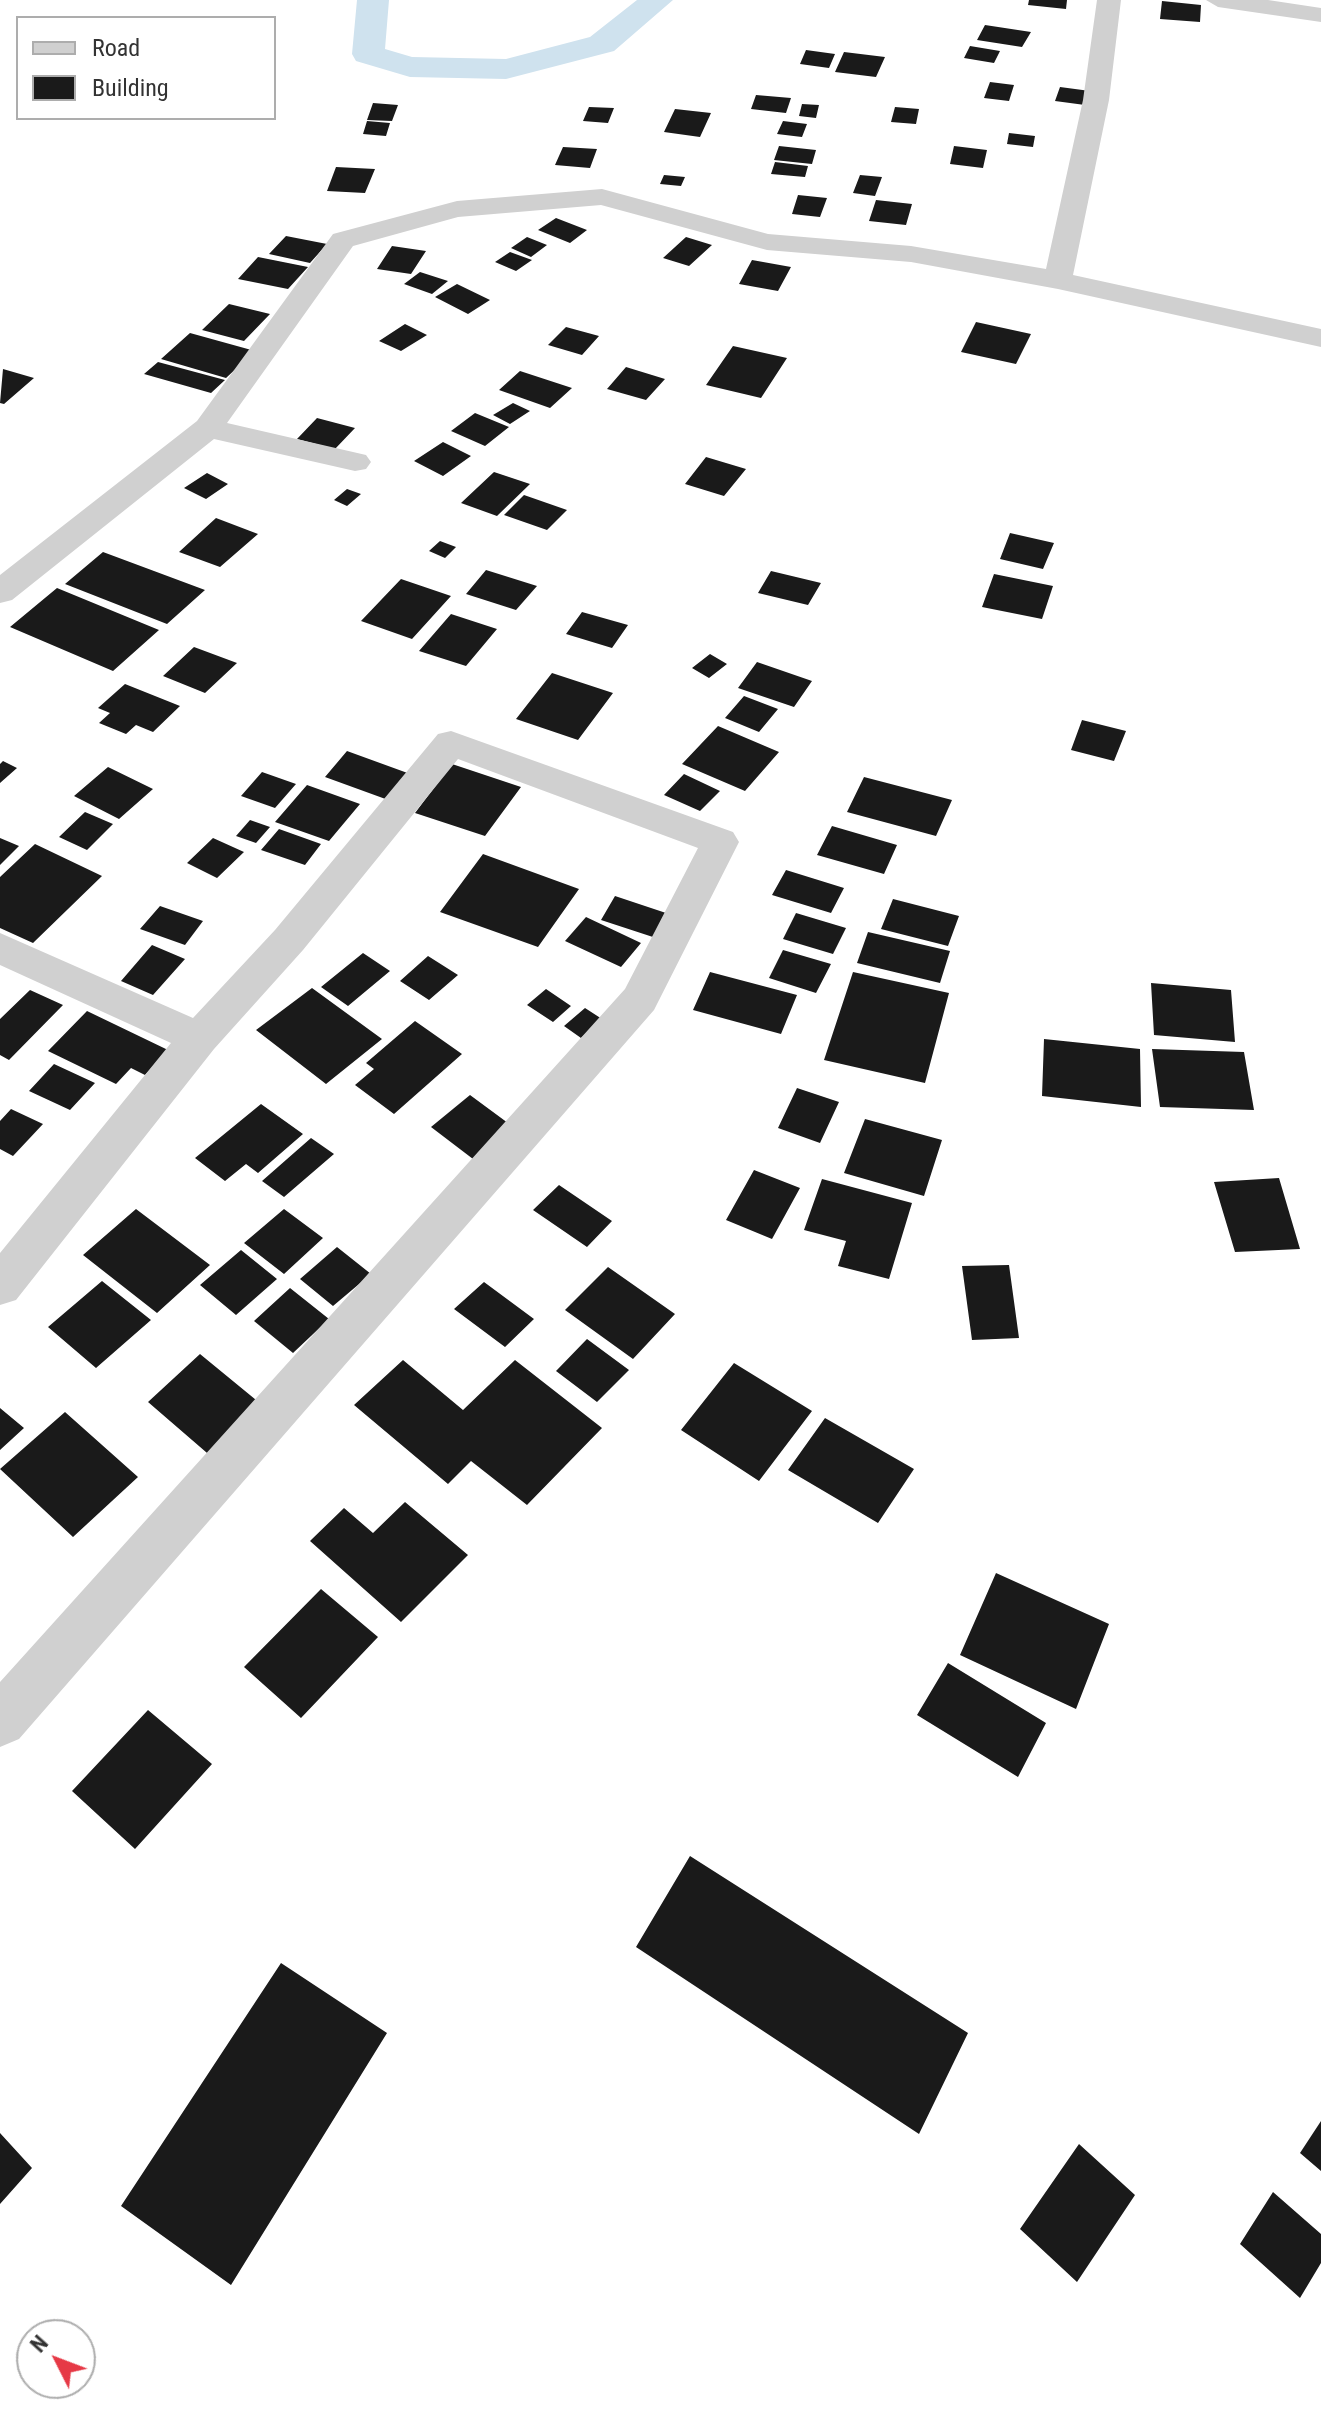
<!DOCTYPE html>
<html>
<head>
<meta charset="utf-8">
<style>
  body { margin:0 }
  #map { position:relative; width:1321px; height:2415px; overflow:hidden; background:#fff; font-family:"Roboto Condensed",sans-serif }
  canvas { display:block }
  .legend { position:absolute; left:16px; top:16px; width:260px; height:104px; box-sizing:border-box; background:#fff; border:2px solid #adadad; margin:0; padding:10px 14px; list-style:none; font-size:24px; color:#333 }
  .legend li { display:flex; align-items:center; gap:16px; height:40px }
  .legend b { width:40px; border:2px solid #adadad }
  .north { position:absolute; left:16px; top:2319px; width:80px; height:80px; box-sizing:border-box; background:#fff; border:2px solid #adadad; border-radius:50%; rotate:312deg; font-size:22px; font-weight:700; line-height:32px; text-align:center; color:#333 }
  .north::after { content:''; display:block; margin:auto; width:28px; height:36px; background:#e63946; clip-path:polygon(50% 0,100% 100%,50% 72%,0 100%) }
</style>
</head>
<body>
<div id="map">
<canvas width="1321" height="2415"></canvas>
<ul class="legend">
<li><b style="height:10px;background:#d0d0d0"></b>Road</li>
<li><b style="height:22px;background:#1a1a1a"></b>Building</li>
</ul>
<div class="north">N</div>
</div>
<script>
const g = document.querySelector('canvas').getContext('2d');
g.lineJoin = 'round';
const shape = rows => new Path2D(rows.map(r => 'M' + r).join(''));
function fillPath(path, color) { g.fillStyle = color; g.fill(path, 'evenodd'); }
fillPath(shape([
  [357,0,389,0,385,49,412,57,506,59,590,37,637,0,673,0,614,51,506,79,410,77,356,61,352,54,357,0]
]), '#cfe2ee');
fillPath(shape([
  [1029,0,1067,0,1066,9,1028,5],
  [1162,1,1201,5,1200,22,1160,19],
  [985,25,1031,32,1022,47,977,40],
  [970,46,1000,51,994,63,964,58],
  [806,50,835,54,829,68,800,64],
  [844,52,885,57,876,77,835,72],
  [990,82,1014,85,1009,101,984,98],
  [1060,87,1090,91,1085,105,1055,101],
  [756,95,791,98,786,113,751,109],
  [373,103,398,105,392,121,367,120],
  [802,104,819,105,816,118,799,116],
  [589,107,614,108,608,123,583,121],
  [895,107,919,109,916,124,891,122],
  [675,109,711,113,700,137,664,132],
  [367,121,390,123,386,136,363,134],
  [783,121,807,124,802,137,777,134],
  [1009,133,1035,136,1033,147,1007,144],
  [779,146,816,150,812,164,774,160],
  [954,146,987,150,983,168,950,164],
  [563,147,597,149,590,168,555,165],
  [775,162,808,166,805,177,771,174],
  [336,167,375,169,365,193,327,191],
  [664,175,685,177,681,186,660,184],
  [860,175,882,177,875,196,853,193],
  [798,195,827,198,820,217,792,214],
  [876,200,912,204,906,225,869,221],
  [556,218,587,230,570,243,538,230],
  [286,236,327,244,310,263,269,254],
  [527,237,547,245,531,257,511,248],
  [686,237,712,245,689,266,663,258],
  [392,246,426,251,411,274,377,269],
  [510,252,532,260,516,271,495,262],
  [258,257,308,267,288,289,238,279],
  [752,260,791,267,778,291,739,284],
  [420,272,448,281,432,294,404,284],
  [457,284,490,300,468,314,435,297],
  [229,304,270,314,244,341,202,330],
  [976,322,1031,334,1016,364,961,352],
  [405,324,427,335,401,351,379,341],
  [566,327,599,336,582,355,548,345],
  [190,333,255,351,226,378,161,359],
  [733,346,787,358,761,398,706,385],
  [158,362,225,380,211,393,144,374],
  [626,367,665,379,646,400,607,389],
  [3,369,34,378,4,404,0,403],
  [520,371,572,388,550,408,499,390],
  [513,403,530,411,510,424,493,415],
  [475,413,509,427,485,446,451,431],
  [317,418,355,428,335,449,297,439],
  [443,442,471,456,443,476,414,461],
  [706,457,746,469,724,496,685,484],
  [494,472,530,484,497,516,461,503],
  [207,473,228,484,206,499,184,488],
  [347,489,361,494,347,506,334,500],
  [524,495,567,510,547,530,504,515],
  [216,518,258,534,220,567,179,552],
  [1010,533,1054,543,1043,569,1000,559],
  [440,541,456,547,445,558,429,551],
  [103,552,205,590,167,624,65,584],
  [486,570,537,586,516,610,466,594],
  [771,571,821,583,808,605,758,593],
  [994,574,1053,586,1042,619,982,607],
  [401,579,451,596,412,639,361,621],
  [57,588,159,630,113,671,10,627],
  [582,612,628,625,612,648,566,634],
  [451,614,497,629,466,666,419,651],
  [194,647,237,663,205,693,163,676],
  [710,654,727,664,709,678,692,668],
  [757,662,812,681,794,707,738,688],
  [552,673,613,693,578,740,516,719],
  [125,684,180,706,153,732,136,725,126,734,99,723,110,713,98,708],
  [744,696,778,709,759,732,725,718],
  [1082,720,1126,731,1114,761,1071,750],
  [718,726,779,752,745,791,682,764],
  [347,751,413,775,391,801,325,777],
  [3,761,17,768,0,783,0,764],
  [452,764,521,787,485,836,415,813],
  [108,767,153,789,119,819,74,796],
  [262,772,296,784,275,808,241,796],
  [684,774,720,791,700,811,664,795],
  [864,777,952,800,936,836,847,812],
  [307,785,360,804,329,841,275,822],
  [85,812,113,824,87,850,59,837],
  [250,820,270,827,256,843,236,836],
  [832,826,897,845,884,874,817,855],
  [279,829,321,844,305,865,261,850],
  [0,838,19,846,0,865],
  [213,838,244,852,217,878,187,863],
  [35,844,102,876,33,943,0,928,0,877],
  [483,854,579,889,538,947,440,912],
  [786,870,844,888,831,913,772,895],
  [615,896,672,915,659,939,601,920],
  [893,899,959,916,948,946,881,929],
  [160,906,203,921,185,945,140,929],
  [796,913,846,928,833,954,783,939],
  [586,917,641,943,621,967,565,941],
  [868,932,950,951,940,983,857,963],
  [152,945,185,959,153,995,121,981],
  [783,950,831,964,816,993,769,978],
  [363,953,390,971,348,1006,321,987],
  [428,956,458,975,429,1000,400,981],
  [710,972,797,995,781,1034,693,1010],
  [853,972,949,993,925,1083,824,1060],
  [1151,983,1231,990,1235,1042,1154,1035],
  [312,988,382,1039,326,1084,256,1030],
  [546,989,571,1006,553,1022,527,1005],
  [30,990,63,1005,9,1060,0,1055,0,1019],
  [585,1008,602,1019,581,1038,564,1026],
  [87,1011,168,1050,145,1075,131,1068,116,1084,48,1051],
  [415,1021,462,1054,394,1114,355,1085,374,1069,366,1063],
  [1044,1039,1140,1049,1141,1107,1042,1096],
  [1152,1049,1244,1052,1254,1110,1160,1107],
  [54,1064,95,1083,70,1110,29,1091],
  [797,1088,839,1102,820,1143,778,1128],
  [470,1095,512,1126,473,1159,431,1127],
  [261,1104,303,1134,258,1173,246,1164,225,1181,195,1158],
  [11,1109,43,1124,13,1156,0,1149,0,1121],
  [865,1119,942,1140,924,1196,844,1173],
  [311,1138,334,1154,284,1197,262,1181],
  [754,1170,800,1188,772,1239,726,1220],
  [1279,1178,1300,1249,1235,1252,1214,1182],
  [822,1179,912,1203,889,1279,838,1266,846,1241,804,1230],
  [559,1185,612,1221,587,1247,533,1210],
  [136,1209,210,1265,157,1313,83,1255],
  [284,1209,323,1238,284,1274,244,1243],
  [337,1247,371,1274,333,1306,300,1279],
  [241,1250,277,1279,236,1315,200,1285],
  [1009,1265,1019,1338,972,1340,962,1266],
  [608,1267,675,1314,633,1359,565,1310],
  [102,1281,151,1320,96,1368,48,1327],
  [484,1282,534,1319,505,1347,454,1309],
  [290,1288,329,1319,293,1353,254,1321],
  [587,1339,629,1370,597,1402,556,1371],
  [200,1354,267,1409,214,1459,148,1402],
  [403,1360,463,1410,515,1360,602,1428,527,1505,471,1461,448,1484,354,1405],
  [734,1363,812,1411,759,1481,681,1430],
  [0,1408,24,1428,0,1450],
  [65,1412,138,1477,73,1537,0,1469],
  [825,1418,914,1469,878,1523,788,1470],
  [405,1502,468,1555,401,1622,310,1541,344,1508,373,1533],
  [996,1573,1109,1624,1076,1709,960,1655],
  [321,1589,378,1637,301,1718,244,1667],
  [948,1663,1046,1723,1018,1777,917,1715],
  [148,1710,212,1764,135,1849,72,1791],
  [690,1856,968,2033,919,2134,636,1947],
  [281,1963,387,2033,231,2285,121,2206],
  [1321,2121,1321,2171,1300,2153],
  [0,2133,32,2168,0,2204],
  [1079,2144,1135,2195,1077,2282,1020,2229],
  [1273,2192,1321,2234,1321,2263,1300,2298,1240,2244]
]), '#1a1a1a');
fillPath(shape([
  [1097,0,1121,0,1109,100,1073,275,1321,329,1321,347,1058,289,911,262,767,250,601,205,458,217,353,246,227,423,366,455,371,462,366,469,355,471,214,439,12,600,0,603,0,575,197,421,333,234,457,201,602,189,768,234,911,246,1046,269,1083,100,1097,0],
  [1206,0,1268,0,1321,8,1321,22,1218,7,1206,0],
  [451,731,733,832,739,842,654,1010,19,1739,0,1747,0,1682,625,989,698,848,458,759,303,950,214,1049,16,1300,0,1305,0,1253,171,1043,0,965,0,933,193,1018,275,930,438,734,451,731]
]), '#d0d0d0');
</script>
</body>
</html>
